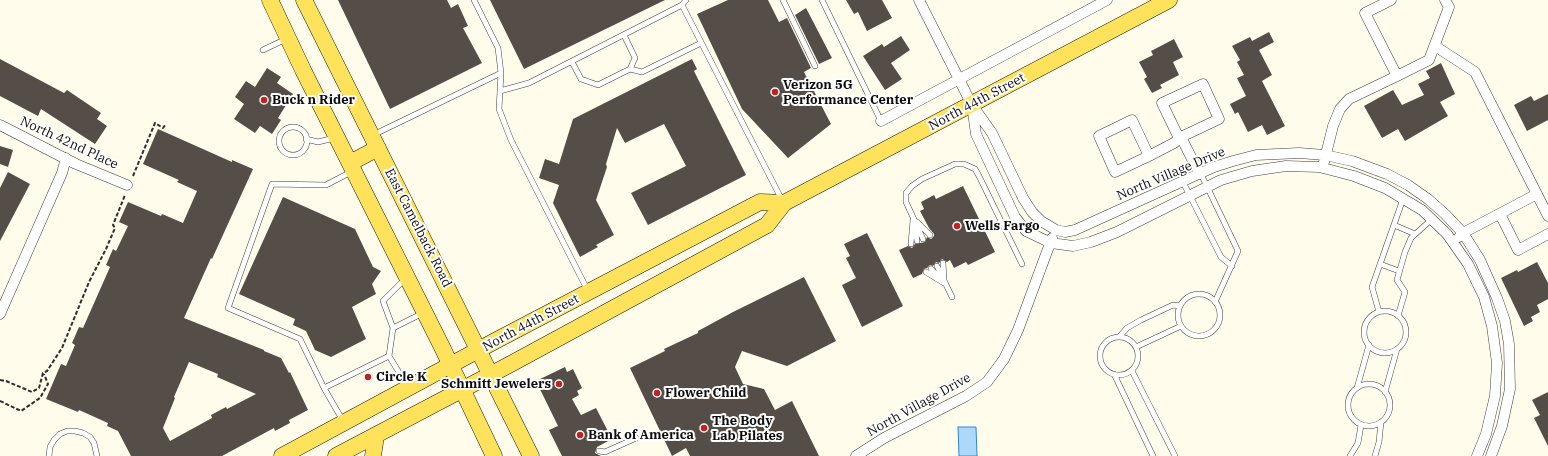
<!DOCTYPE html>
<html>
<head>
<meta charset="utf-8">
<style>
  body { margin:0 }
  canvas { display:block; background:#fffcec }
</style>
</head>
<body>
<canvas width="1548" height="456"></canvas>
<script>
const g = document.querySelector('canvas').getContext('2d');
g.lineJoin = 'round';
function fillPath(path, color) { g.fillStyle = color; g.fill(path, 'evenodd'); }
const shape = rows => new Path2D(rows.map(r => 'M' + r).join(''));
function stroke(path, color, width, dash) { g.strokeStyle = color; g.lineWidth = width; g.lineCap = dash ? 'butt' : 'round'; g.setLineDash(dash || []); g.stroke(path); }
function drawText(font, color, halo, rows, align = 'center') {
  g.font = font + ' "IBM Plex Serif",serif'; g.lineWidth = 4; g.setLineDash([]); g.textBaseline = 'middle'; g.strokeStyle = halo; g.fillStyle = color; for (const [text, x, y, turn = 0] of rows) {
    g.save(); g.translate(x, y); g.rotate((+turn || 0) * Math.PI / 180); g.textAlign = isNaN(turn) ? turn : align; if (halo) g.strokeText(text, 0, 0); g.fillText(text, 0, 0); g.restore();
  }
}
const water = shape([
  [958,427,976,427,977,456,959,456,958,427]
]);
fillPath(water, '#aed8f9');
stroke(water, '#3288d3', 1);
fillPath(shape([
  [338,0,447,0,451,8,458,4,468,26,463,28,482,63,390,109],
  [490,0,665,0,524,69],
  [728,0,768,0,779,22,787,18,811,68,804,72,831,124,788,158,742,109,697,14],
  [846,0,882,0,892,18,867,31,858,12,854,14],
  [806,8,832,58,819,64,795,15],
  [1269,32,1274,42,1259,50,1272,75,1262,81,1285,126,1267,135,1262,125,1248,132,1238,112,1235,114,1230,104,1246,96,1237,78,1244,75,1237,62,1240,60,1232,46,1250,37,1252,41],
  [901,36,910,50,891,63,902,79,885,90,863,56,882,44,884,47],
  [1174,39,1183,57,1173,62,1179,75,1160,85,1162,88,1152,93,1144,79,1147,77,1139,62,1153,55,1151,51],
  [0,59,64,93,67,90,101,113,97,119,107,126,95,144,41,109,38,116,0,96],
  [692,59,697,69,694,71,746,175,648,225,631,193,686,166,664,124,625,143,617,128,606,164,607,167,596,200,614,235,596,245,598,247,580,257,553,203,559,185,539,178,545,159,559,164,573,119],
  [1441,63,1455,94,1440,102,1448,116,1405,141,1398,129,1382,138,1364,106,1393,90,1402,105,1424,95,1418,84,1430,78,1426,71],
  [267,68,281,77,277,83,293,94,278,118,281,120,272,134,260,126,255,133,234,119,244,104,235,97,246,81,255,87],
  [1548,94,1548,120,1527,131,1514,105,1531,96,1534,101],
  [158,129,232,162,232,160,253,169,212,259,211,258,184,318,264,350,264,351,281,358,289,373,290,372,308,410,289,420,290,423,275,431,274,428,222,456,131,456,118,431,107,426,108,423,79,410,78,412,46,399,61,364,66,366,75,345,72,343,79,327,83,328,110,267,106,265,113,249,116,251,128,226,119,222,128,202,161,216,162,214,183,223,197,191,177,182,179,180,143,164],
  [189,362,218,374,217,377,256,394,227,409,226,407,211,415,212,418,170,441,163,428,175,398,174,397],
  [0,146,13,150,8,167,0,164],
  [8,172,30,184,0,241,0,188],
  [963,186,995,252,968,265,966,262,954,268,950,260,947,262,942,259,939,263,936,262,933,266,930,265,927,268,924,269,922,274,913,278,899,250,908,246,912,248,915,244,925,242,927,237,931,239,934,236,934,234,929,228,920,211,924,209,921,202,934,195,936,199],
  [283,197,355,229,373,267,381,271,372,284,376,294,352,307,366,339,331,357,315,350,306,331,293,325,295,319,239,294],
  [867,233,903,306,862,327,842,285,856,278,846,258,850,256,844,244],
  [1537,262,1548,283,1548,299,1537,305,1540,312,1531,317,1533,321,1524,326,1501,278,1517,270,1518,272],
  [804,277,836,341,787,366,742,351,735,367,743,384,764,389,775,410,792,401,819,456,690,456,686,448,672,456,630,368,665,351,664,349,698,333,698,331,733,312],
  [565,367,567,372,573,369,582,388,577,391,579,395,572,399,581,415,596,408,612,439,597,447,595,453,601,456,562,456,549,430,558,426,536,381],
  [1548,392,1548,446,1534,418,1540,415,1532,400]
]), '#554e48');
const service = shape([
  [783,0,815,66],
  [822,0,881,121],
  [682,5,782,200],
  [624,35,635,58,630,69],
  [263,50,286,39],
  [572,62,581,79,598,85,630,69,642,72,701,43],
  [501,73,499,109,511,140,588,291],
  [500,91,529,83,682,5,686,0],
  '279 141a14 14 0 1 1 28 0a14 14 0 1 1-28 0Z',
  [373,135,501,73,498,48,474,0],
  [306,139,318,142,334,138],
  [351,172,326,185,272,184,228,308,300,339,324,388,389,356,393,328,423,313],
  [1201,174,1238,251,1215,302],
  [1183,182,1221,257,1232,266],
  [917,222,930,235],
  [1394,225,1415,234],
  [915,227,917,241],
  [923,239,906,202,906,193,912,186,922,179,955,164,964,164,975,169,979,176,1022,264],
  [911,244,913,220],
  [943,263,944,280],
  [1380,264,1399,271],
  [937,266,952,297],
  [931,269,939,277],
  [926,272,944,283],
  '1178 315a21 21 0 1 1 42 0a21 21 0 1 1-42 0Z',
  '1364 332a21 21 0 1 1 42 0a21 21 0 1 1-42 0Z',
  [1379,312,1372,287,1403,199],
  [1398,316,1405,292,1397,280,1405,252,1411,238,1432,219],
  [393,328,383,301,405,279],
  [1120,336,1127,328,1141,320,1173,305,1180,306],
  '1100 356a19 19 0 1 1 38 0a19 19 0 1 1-38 0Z',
  [1136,347,1181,326],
  [389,356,408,387],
  [1132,371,1175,456],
  [1114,374,1153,456],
  '1348 405a21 21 0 1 1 42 0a21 21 0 1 1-42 0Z',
  [324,388,343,421],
  [1357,388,1369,345],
  [1385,392,1397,349],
  [599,451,605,452,636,438],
  [49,456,50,447,54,440,60,434,67,431,75,431,83,433,90,437,94,443,97,456],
  [1350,456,1358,443,1361,425],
  [1375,456,1379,442,1381,422]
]);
const minor = shape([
  [919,0,972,105,992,133,1023,198,1032,212,1041,221,1056,230,1065,232,1075,230,1214,167,1233,161,1256,155,1299,153,1325,155,1352,161,1387,174,1408,185,1428,199,1445,214,1463,233,1480,260,1497,298,1505,321,1509,344,1510,389,1502,426,1491,456],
  [1391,0,1365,13,1397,76,1429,60,1449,7,1445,0],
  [1435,46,1475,72,1548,216],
  [972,105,976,134,1015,217,1026,231,1051,243,1073,246,1091,242,1117,232,1221,180,1252,171,1286,166,1319,167,1354,176,1385,188,1422,210,1447,234,1468,264,1484,297,1492,326,1497,363,1495,396,1486,434,1477,456],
  [881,121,1107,0],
  [0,125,76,164,127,185],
  [1149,156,1132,120,1099,136,1115,172,1149,156,1174,143,1181,137,1219,119,1203,84,1162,103,1177,134,1181,137,1194,163,1201,174],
  [1324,162,1333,126,1340,109,1349,99,1397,76],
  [1500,214,1518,250,1548,234],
  [1459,237,1463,233,1537,194],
  [0,314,62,173,66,158],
  [856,456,884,438,966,396,987,382,1004,359,1018,330,1052,238]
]);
const primary = shape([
  [270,0,303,70,442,347,494,456],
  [304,0,531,456],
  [350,163,378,148],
  [282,456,495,341,760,202,784,203],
  [336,456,507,366,767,225,784,203,1169,0],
  [373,456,376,436]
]);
stroke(service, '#3f3f3f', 6);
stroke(minor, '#3f3f3f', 11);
stroke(primary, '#1d1d1d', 17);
stroke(shape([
  [133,176,155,123,163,128,166,124],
  [0,380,6,381,32,392,39,388,43,373,47,371,62,348,89,282,106,249,115,228,113,225,125,195],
  [0,401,21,411,40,398,48,384,44,374]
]), '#2e2e2e', 2, [4, 2]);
stroke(service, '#fff', 5);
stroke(minor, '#fff', 10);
stroke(primary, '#ffe25c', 16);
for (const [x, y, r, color] of [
  [775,92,4,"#c2211f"],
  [264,100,4,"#c2211f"],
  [957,226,4,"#c2211f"],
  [368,377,4,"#c2211f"],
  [559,384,4,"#c2211f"],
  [657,393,4,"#c2211f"],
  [704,428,4,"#c2211f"],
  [580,435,4,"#c2211f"]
]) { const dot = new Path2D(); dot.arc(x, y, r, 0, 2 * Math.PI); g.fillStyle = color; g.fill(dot); stroke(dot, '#fff', 1.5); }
drawText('bold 13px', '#0c0c0c', '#fff', [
  ["Verizon 5G",783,85],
  ["Performance Center",783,100],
  ["Buck n Rider",272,100],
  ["Wells Fargo",965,226],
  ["Circle K",376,377],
  ["Schmitt Jewelers",551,384,"right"],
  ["Flower Child",665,393],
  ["The Body",712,421],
  ["Lab Pilates",712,436],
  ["Bank of America",588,435]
], 'left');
drawText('13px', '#0c0c0c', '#fff', [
  ["North 44th Street",977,102,-28],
  ["North 42nd Place",69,143,25],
  ["North Village Drive",1171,174,-23],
  ["East Camelback Road",418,228,63],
  ["North 44th Street",531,323,-28],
  ["North Village Drive",919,405,-29]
]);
</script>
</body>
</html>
